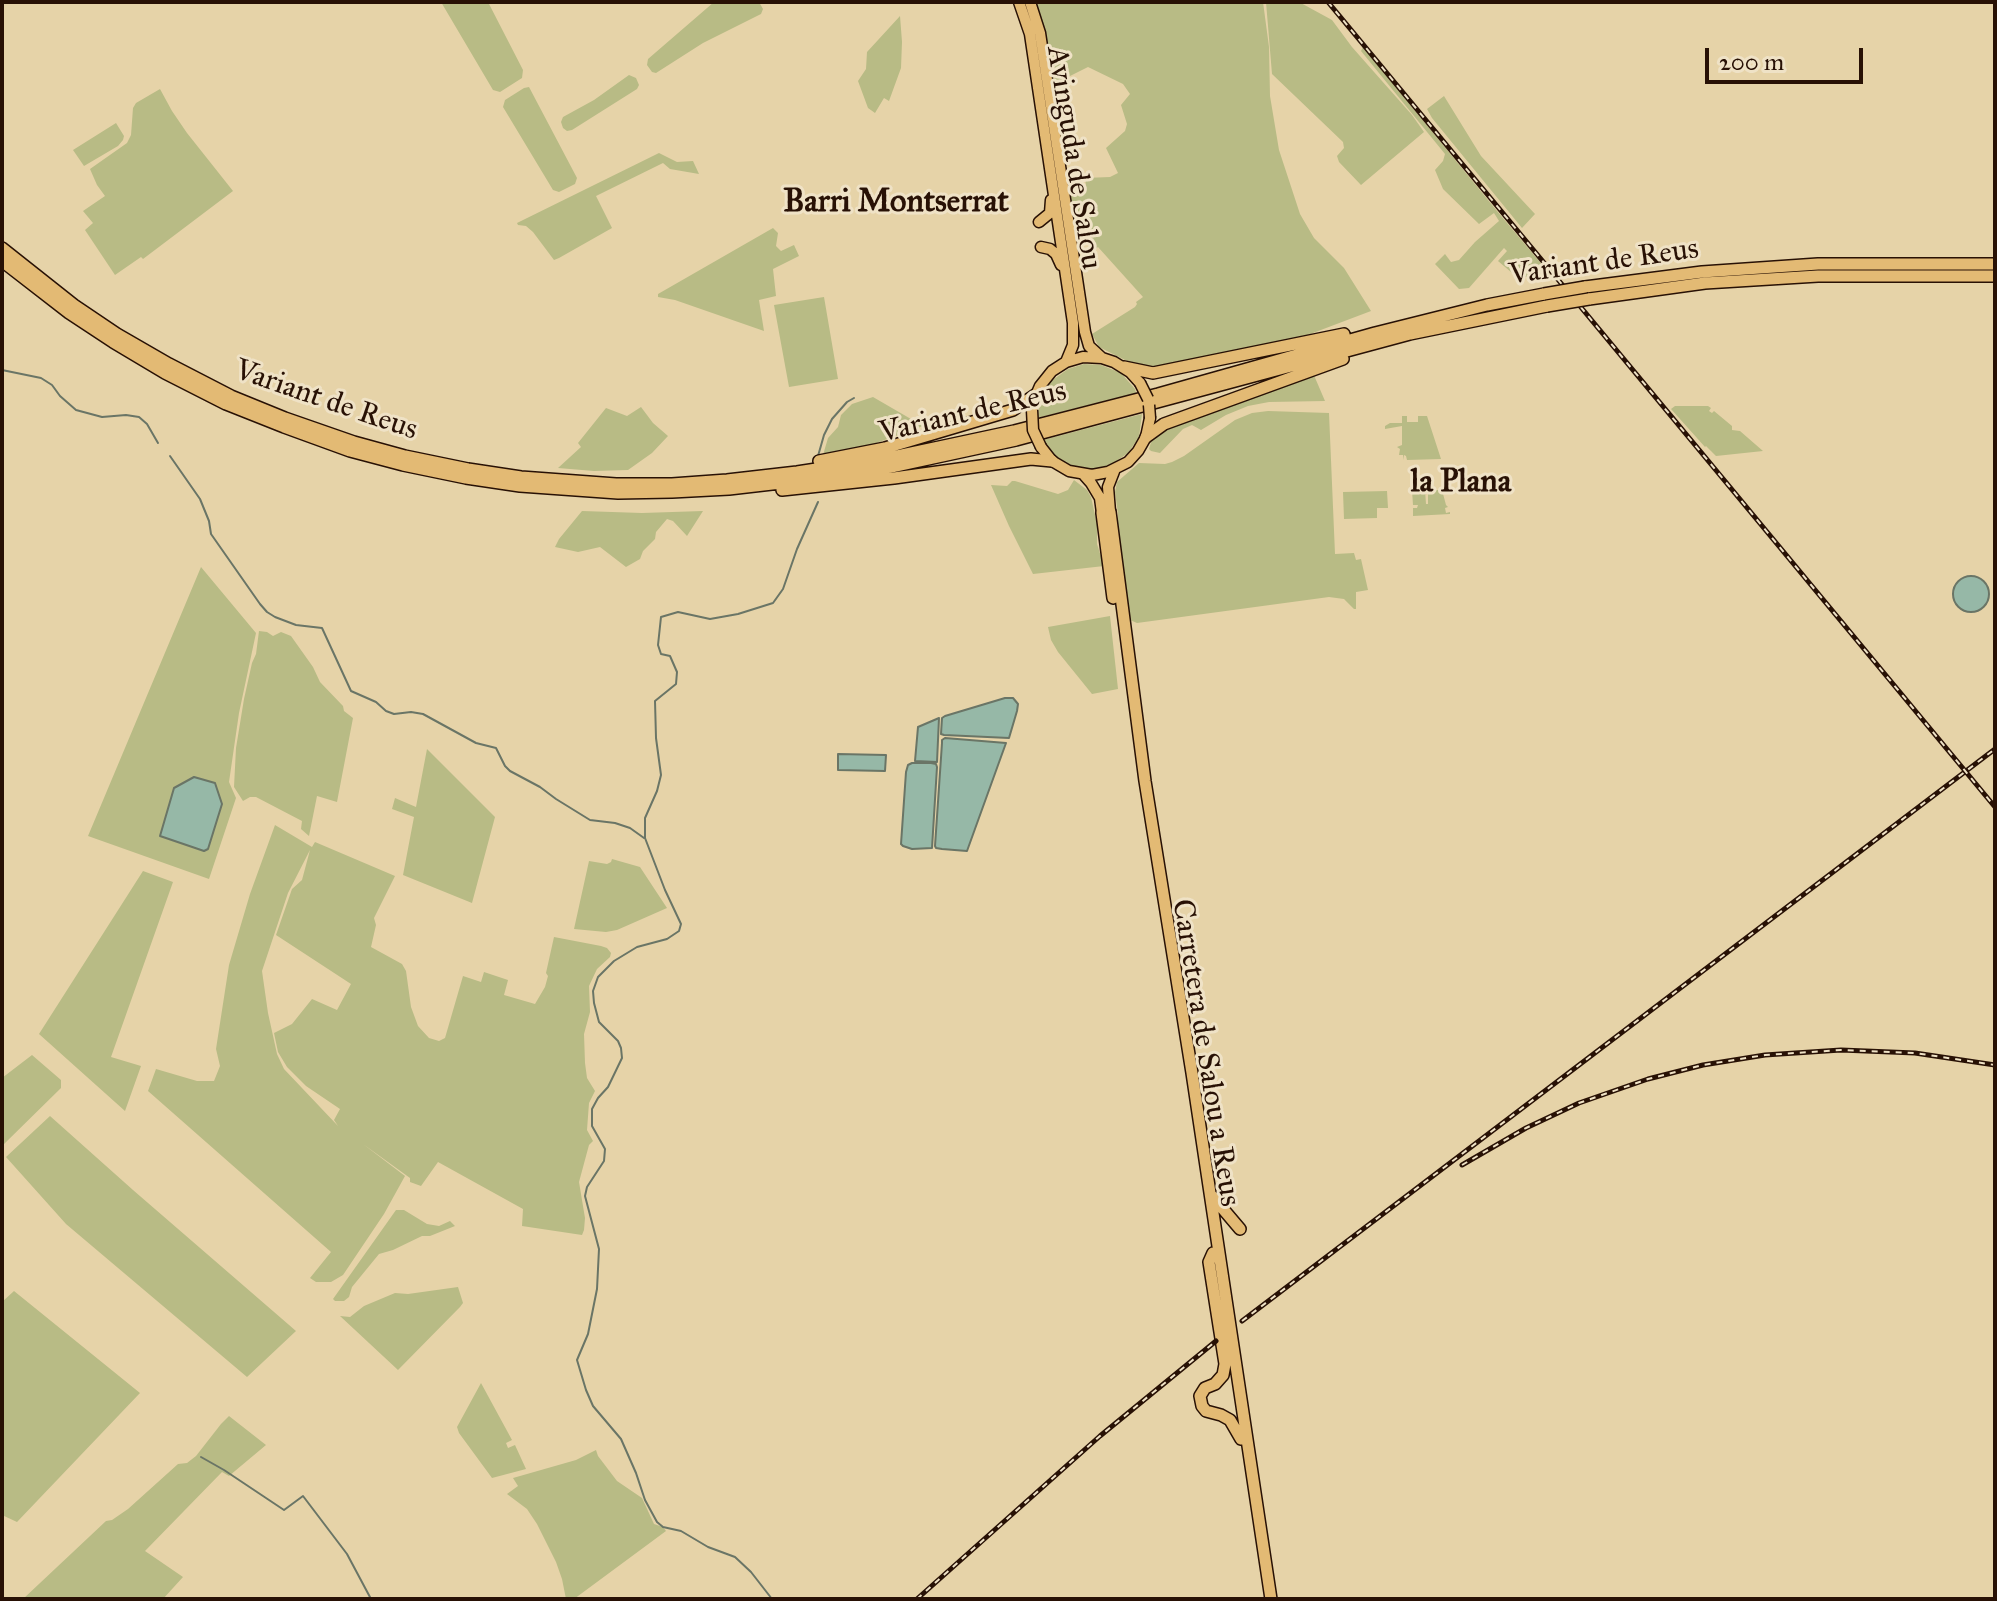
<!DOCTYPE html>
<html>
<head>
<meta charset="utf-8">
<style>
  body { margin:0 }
  #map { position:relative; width:1997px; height:1601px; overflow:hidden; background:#e6d3a8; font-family:"IM FELL Great Primer",serif }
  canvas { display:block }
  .frame { position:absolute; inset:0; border:4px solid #281105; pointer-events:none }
  .scale { position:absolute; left:1705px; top:48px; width:158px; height:36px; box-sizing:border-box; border:4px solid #281105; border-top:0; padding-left:10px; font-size:24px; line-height:28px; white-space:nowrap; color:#281105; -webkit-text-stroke:6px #efe2c6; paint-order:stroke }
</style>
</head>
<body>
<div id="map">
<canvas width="1997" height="1601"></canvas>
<div class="frame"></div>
<div class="scale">200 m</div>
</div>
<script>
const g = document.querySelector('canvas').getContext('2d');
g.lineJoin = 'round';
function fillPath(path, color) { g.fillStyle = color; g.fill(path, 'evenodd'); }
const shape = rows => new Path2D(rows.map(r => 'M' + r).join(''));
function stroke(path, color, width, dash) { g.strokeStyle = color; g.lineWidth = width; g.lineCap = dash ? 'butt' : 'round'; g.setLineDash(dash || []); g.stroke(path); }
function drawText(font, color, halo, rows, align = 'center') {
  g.font = font + ' "IM FELL Great Primer",serif'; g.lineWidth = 6; g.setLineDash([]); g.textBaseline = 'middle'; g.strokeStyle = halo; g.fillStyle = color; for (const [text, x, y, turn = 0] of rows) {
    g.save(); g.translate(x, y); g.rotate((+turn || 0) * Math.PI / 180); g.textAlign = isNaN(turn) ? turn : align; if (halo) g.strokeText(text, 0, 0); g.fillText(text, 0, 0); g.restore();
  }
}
fillPath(shape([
  [441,2,488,2,523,70,522,78,500,92,493,90],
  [714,2,759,2,763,9,761,14,703,43,656,73,652,72,647,65,648,59],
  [1035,2,1263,2,1269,47,1270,96,1279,150,1300,214,1314,238,1344,268,1371,311,1305,336,1164,365,1149,367,1133,364,1099,347,1092,334,1135,307,1137,304,1136,302,1143,297,1098,247,1094,250,1090,247,1091,241,1079,227,1073,231,1068,189,1086,186,1085,178,1110,177,1118,173,1106,148,1125,131,1127,124,1121,105,1130,94,1123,84,1088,67,1068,77,1063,82,1055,86,1053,84,1043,25],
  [1266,2,1299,2,1332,20,1352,47,1412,115,1424,132,1361,185,1339,162,1337,156,1344,148,1343,142,1272,74],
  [900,16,902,42,901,68,889,101,884,98,875,113,868,108,858,81,866,69,867,52],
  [1363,47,1497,211,1550,274,1518,278,1498,261,1507,251,1504,248,1469,288,1459,289,1435,264,1445,254,1451,262,1459,260,1475,242,1499,221,1494,213,1479,224,1443,189,1435,170,1443,161,1445,154,1361,51],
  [629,75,636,78,639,85,637,89,572,130,567,131,563,128,561,122,563,117,594,100],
  [529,87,577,178,575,184,559,192,553,190,503,107,505,100,524,88],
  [160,89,172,111,187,133,233,191,143,259,141,257,115,275,85,230,93,223,83,211,105,196,97,185,90,169,127,143,131,135,133,108,136,103],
  [1444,96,1481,156,1535,214,1522,228,1432,118,1427,109],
  [116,123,124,136,123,140,118,146,84,166,73,150],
  [659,153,677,162,693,161,699,174,670,169,663,163,596,196,612,228,559,258,554,260,533,232,526,226,518,225,517,223],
  [773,228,778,233,776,246,781,251,794,245,799,256,773,269,776,296,759,300,764,331,675,300,658,297,658,294],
  [824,297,838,379,789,387,774,305],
  [1084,364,1101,365,1121,373,1135,389,1136,393,1037,418,1041,399,1050,382,1068,369],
  [1313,373,1325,401,1269,402,1248,406,1226,415,1201,430,1192,425,1183,429,1160,453,1151,451,1149,449,1152,439,1163,429],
  [873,397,923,426,868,446,823,455,828,438,838,427,841,415,852,404],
  [1675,406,1708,406,1711,408,1709,411,1712,413,1714,411,1732,426,1732,430,1740,431,1763,451,1716,456,1706,446,1705,447,1671,409],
  [641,407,653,423,668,436,652,453,628,470,594,471,558,468,581,447,578,443,606,408,627,416],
  [1268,411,1329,413,1335,554,1354,553,1356,560,1361,559,1368,590,1356,592,1356,609,1354,609,1344,599,1329,597,1137,623,1130,620,1117,527,1118,514,1115,492,1117,482,1139,463,1165,464,1172,462,1184,456,1235,420,1252,413],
  [1142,414,1139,437,1128,453,1112,464,1099,468,1084,469,1071,465,1057,457,1043,440],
  [1402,416,1407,416,1407,422,1418,422,1418,416,1427,416,1441,459,1407,460,1406,456,1404,455,1403,460,1403,455,1399,455,1400,449,1397,447,1402,445,1402,426,1385,429,1385,426,1390,423,1402,423],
  [1074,480,1087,490,1091,497,1097,524,1097,544,1104,566,1033,574,1009,526,991,485,1007,486,1012,481,1015,481,1058,494,1068,490],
  [1412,490,1425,490,1426,504,1428,504,1428,490,1442,490,1446,505,1448,507,1445,508,1446,513,1450,512,1450,514,1413,516,1413,508,1417,508,1418,505,1413,505],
  [1387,491,1388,508,1377,508,1377,518,1344,519,1343,492],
  [582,511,642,513,703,511,687,536,673,521,667,519,656,532,655,539,643,551,640,559,626,567,600,547,578,552,555,547,559,539],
  [201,567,256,633,239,713,229,782,236,798,209,879,88,836],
  [1110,616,1118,689,1092,694,1058,652,1051,640,1048,627],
  [259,631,267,632,273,636,281,632,291,636,313,667,320,682,343,706,344,711,353,718,337,802,317,796,309,836,301,829,302,821,256,797,250,797,243,801,234,787,236,748,244,699,252,663,256,654],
  [427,749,495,817,472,903,403,875,414,817,392,809,395,798,416,807],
  [275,825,312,847,315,842,395,876,374,918,376,925,371,947,402,964,406,971,411,1007,418,1026,429,1038,439,1041,445,1038,463,976,481,982,484,972,508,980,504,995,535,1004,545,987,548,976,546,973,554,937,601,946,607,948,611,953,610,957,597,969,589,986,590,1012,584,1034,585,1063,587,1078,595,1091,589,1103,587,1130,593,1141,589,1145,579,1182,585,1218,584,1230,582,1235,522,1226,523,1209,438,1162,421,1186,410,1182,410,1178,363,1144,405,1176,384,1214,343,1275,331,1282,316,1282,310,1278,331,1252,148,1091,156,1069,197,1081,214,1081,220,1066,216,1049,229,965,250,894],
  [310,850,302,880,292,889,276,935,351,984,337,1010,312,999,292,1024,274,1033,278,1052,287,1067,306,1086,340,1109,334,1120,338,1126,284,1069,277,1054,268,1013,262,971,288,893],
  [612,859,640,867,667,908,617,930,606,932,574,929,589,861,607,864,611,862],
  [143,871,173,882,111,1057,141,1066,125,1111,39,1034],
  [32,1055,61,1080,61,1088,2,1146,2,1078],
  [50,1116,133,1190,296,1331,247,1377,66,1224,6,1157],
  [396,1210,404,1210,427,1224,439,1226,450,1221,455,1226,430,1236,422,1236,393,1250,379,1254,352,1287,349,1297,344,1301,335,1301,333,1299],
  [458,1287,463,1303,460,1307,398,1370,340,1316,350,1317,364,1306,395,1293,408,1294],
  [14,1291,140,1393,17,1522,2,1515,2,1302],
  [481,1383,512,1440,506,1443,508,1448,515,1445,526,1469,492,1478,459,1433,457,1427],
  [229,1416,266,1445,229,1476,222,1472,145,1551,183,1577,163,1599,23,1599,106,1521,112,1520,128,1509,178,1464,187,1463,196,1456,221,1424],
  [596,1450,598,1456,617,1481,642,1498,654,1524,663,1527,666,1531,574,1599,566,1599,562,1579,556,1562,537,1524,527,1509,507,1494,518,1486,513,1478,576,1460]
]), '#b8bb85');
const water = shape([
  '1953 594a18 18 0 1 1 36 0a18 18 0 1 1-36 0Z',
  [1005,698,1013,698,1018,704,1017,711,1009,738,944,735,941,734,942,718,945,716,1005,698],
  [939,718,937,762,915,761,918,727,939,718],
  [945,738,1006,743,967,851,942,849,936,848,935,846,942,743,942,740,945,738],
  [838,754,886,755,885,771,838,770,838,754],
  [912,763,931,763,936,764,937,767,932,848,912,849,903,846,901,844,906,772,908,765,912,763],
  [194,777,215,783,222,804,208,849,204,851,160,836,174,788,194,777]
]);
fillPath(water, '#96b8a7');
stroke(water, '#6a7566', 2);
stroke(shape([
  [2,370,41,378,52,385,60,396,76,410,102,417,126,415,139,417,147,424,158,443],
  [170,456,200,499,209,521,211,534,260,604,267,612,275,617,296,625,322,628,351,691,376,702,386,711,394,714,411,712,423,714,476,743,496,748,505,766,510,771,540,787,556,799,590,820,615,823,630,828,644,838],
  [818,456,824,435,832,419,847,402,854,398],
  [201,1457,224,1470,284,1510,303,1496,347,1554,371,1599],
  [772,1599,751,1572,735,1557,708,1547,681,1531,663,1527,657,1522,645,1500,636,1473,621,1439,593,1406,586,1390,577,1360,588,1334,597,1289,599,1249,585,1196,587,1187,604,1161,605,1149,592,1126,592,1109,598,1098,608,1087,622,1058,621,1048,618,1041,599,1022,594,1003,593,991,598,977,614,961,637,947,667,939,679,931,681,924,665,890,645,838,645,818,657,791,661,775,656,738,655,701,676,684,677,672,670,656,661,654,658,645,661,617,678,612,710,619,738,614,773,603,783,589,797,549,818,502]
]), '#6a7566', 2);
const primary = shape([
  [1019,2,1030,34,1073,323,1073,345,1066,362],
  [1030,2,1040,33,1085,332,1089,346,1102,358],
  [1039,222,1050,213,1051,200],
  [1041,247,1050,249,1056,254,1061,265],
  [1034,400,1040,386,1052,371,1066,362,1083,357,1102,358,1114,362,1130,372,1140,383],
  [1041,447,1052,461,1069,471,1092,475,1108,472,1128,462,1138,451,1146,437,1150,418],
  [1083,474,1091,483,1100,498,1102,513],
  [1110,512,1108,487,1115,469]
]);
const highway = shape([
  [2,248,74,305,117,334,169,364,231,396,285,418,354,442,405,456,468,469,521,477,616,484,672,484,727,480,797,472,888,458,1014,431,1158,394,1375,333,1487,305,1544,294],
  [2,261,69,313,113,342,165,373,226,404,284,427,350,451,403,465,466,478,520,486,618,493,672,492,729,489,798,481,891,467,1016,440,1410,334,1547,306],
  [1585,287,1702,272,1818,264,1995,264],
  [1589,299,1705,283,1818,276,1995,276],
  [1124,367,1153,373,1344,334],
  [1146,437,1164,424,1343,359],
  [819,461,885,448,1013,410,1035,395],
  [782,490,894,478,1031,459,1052,461],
  [1110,512,1145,781,1192,1073,1271,1599],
  [1102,513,1113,598],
  [1212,1196,1240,1229],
  [1213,1253,1209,1262,1225,1364,1223,1375,1215,1384,1205,1388,1200,1396,1202,1406,1206,1411,1221,1415,1230,1420,1241,1439]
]);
stroke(primary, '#281105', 13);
stroke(highway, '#281105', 14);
stroke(primary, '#e3ba74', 10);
stroke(highway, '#e3ba74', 11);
const rail = shape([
  [1328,2,1995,807],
  [1462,1165,1526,1128,1579,1103,1648,1079,1703,1065,1765,1055,1841,1050,1915,1053,1995,1065],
  [1242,1321,1995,749],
  [917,1599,1100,1436,1216,1341]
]);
stroke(rail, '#281105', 5);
stroke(rail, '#efe2c6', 2, [6]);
const primaryBridge = shape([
  [1140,383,1148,399],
  [1149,405,1150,418],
  [1032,410,1033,430,1041,447]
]);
const highwayBridge = shape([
  [1544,294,1585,287],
  [1547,306,1589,299]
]);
stroke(primaryBridge, '#281105', 13, []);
stroke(highwayBridge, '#281105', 14, []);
stroke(primaryBridge, '#e3ba74', 10);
stroke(highwayBridge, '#e3ba74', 11);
drawText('30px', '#281105', '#efe2c6', [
  ["Avinguda de Salou",1073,158,81],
  ["Variant de Reus",1604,263,-8],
  ["Variant de Reus",326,401,19],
  ["Variant de Reus",973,413,-13],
  ["Carretera de Salou a Reus",1205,1053,81]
]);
drawText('bold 32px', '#281105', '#efe2c6', [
  ["Barri Montserrat",896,203],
  ["la Plana",1461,483]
]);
</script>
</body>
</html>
